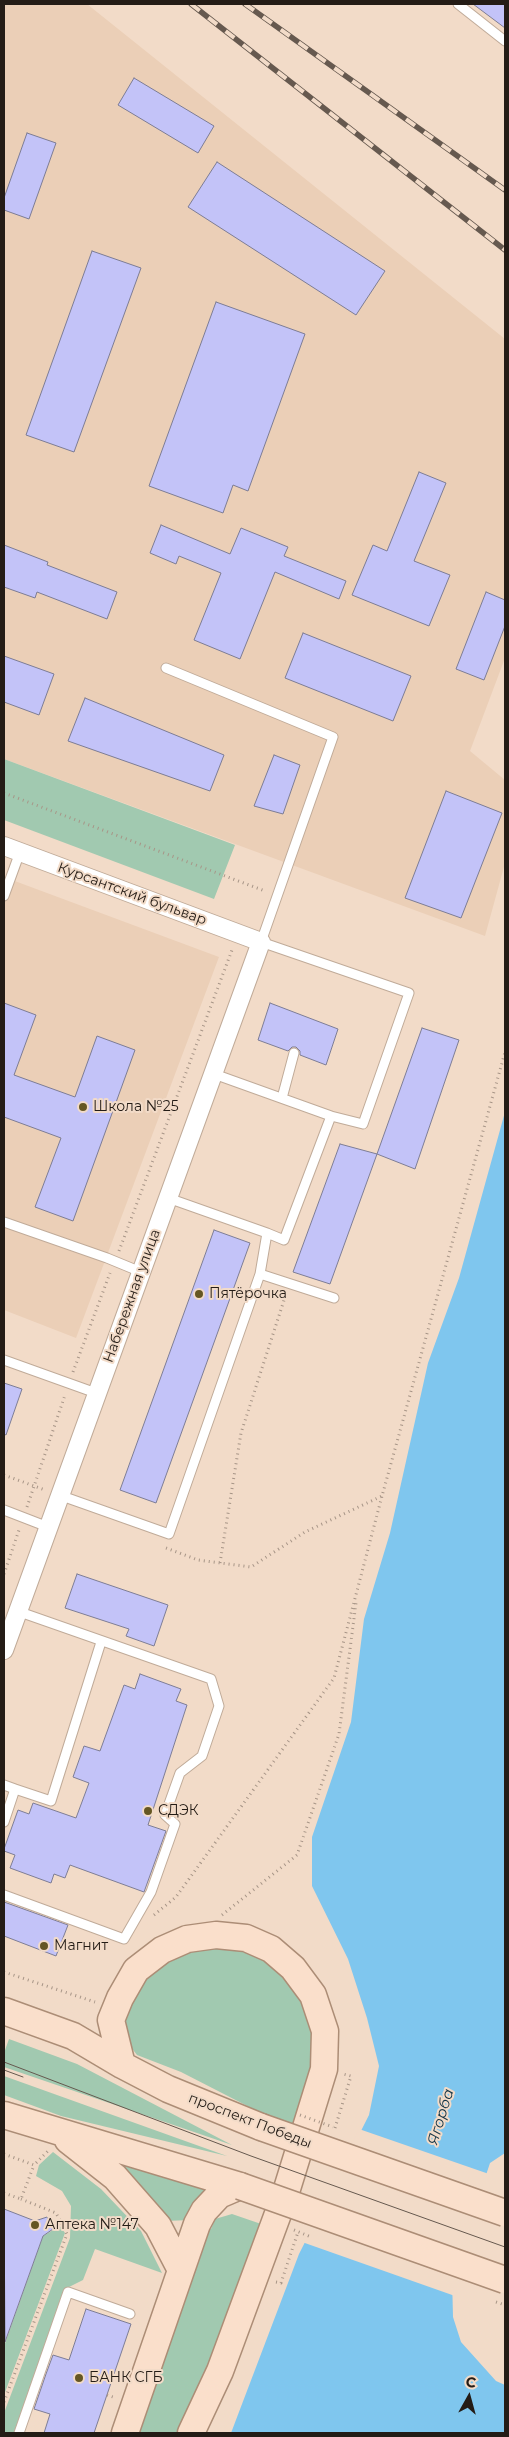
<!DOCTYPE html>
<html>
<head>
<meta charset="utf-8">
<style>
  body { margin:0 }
  #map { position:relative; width:509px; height:2437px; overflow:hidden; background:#f2dbc8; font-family:Montserrat,sans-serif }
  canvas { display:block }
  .frame { position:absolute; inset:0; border:5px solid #241c16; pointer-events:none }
  .north { position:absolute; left:444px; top:2372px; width:50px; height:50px; -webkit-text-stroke:4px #f2dbc8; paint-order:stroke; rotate:7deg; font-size:14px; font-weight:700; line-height:20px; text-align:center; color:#241c16 }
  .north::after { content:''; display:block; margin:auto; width:18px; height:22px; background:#241c16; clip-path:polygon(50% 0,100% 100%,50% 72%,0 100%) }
</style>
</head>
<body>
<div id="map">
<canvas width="509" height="2437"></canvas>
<div class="frame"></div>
<div class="north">С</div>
</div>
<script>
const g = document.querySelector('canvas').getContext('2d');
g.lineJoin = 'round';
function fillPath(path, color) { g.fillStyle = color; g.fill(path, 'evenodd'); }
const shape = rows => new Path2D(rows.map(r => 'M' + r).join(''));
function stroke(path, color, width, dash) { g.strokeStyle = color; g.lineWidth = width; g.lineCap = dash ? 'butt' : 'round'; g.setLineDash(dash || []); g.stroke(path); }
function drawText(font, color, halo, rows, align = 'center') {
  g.font = font + ' Montserrat,sans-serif'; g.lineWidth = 4; g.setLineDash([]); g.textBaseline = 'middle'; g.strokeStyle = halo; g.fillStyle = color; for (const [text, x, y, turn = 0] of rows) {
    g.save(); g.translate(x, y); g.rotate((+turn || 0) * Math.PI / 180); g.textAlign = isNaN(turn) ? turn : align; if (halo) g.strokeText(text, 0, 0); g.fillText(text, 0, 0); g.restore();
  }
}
fillPath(shape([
  [4,4,87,4,505,339,505,658,470,751,505,780,505,863,485,936,4,759],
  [4,877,219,957,76,1338,4,1310]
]), '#ebcfb7');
fillPath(shape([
  [4,759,235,845,214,899,4,820],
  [219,1947,249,1953,272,1963,291,1982,305,2004,314,2033,307,2094,298,2132,181,2072,137,2055,124,2038,118,2021,149,1971,191,1950],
  [9,2039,77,2064,232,2145,4,2067,4,2053],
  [4,2076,227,2156,61,2116,4,2095],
  [53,2152,101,2189,141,2231,162,2273,95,2249,83,2280,67,2288,15,2433,4,2433,4,2413,70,2238,71,2206,62,2191,36,2176,39,2165],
  [95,2154,211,2188,192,2220,164,2221],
  [232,2214,267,2226,184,2433,133,2433,203,2227,211,2229,215,2219],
  [60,2226,65,2233,4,2395,4,2346,43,2236]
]), '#a1c9b0');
fillPath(shape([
  [505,1112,505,2153,490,2163,452,2277,453,2317,461,2342,496,2381,505,2385,505,2433,231,2433,299,2254,369,2115,379,2066,367,2018,348,1959,312,1886,312,1837,351,1722,364,1619,390,1533,428,1363,459,1278]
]), '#7fc6ee');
fillPath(shape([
  [359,2129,489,2174,454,2278,455,2296,302,2242]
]), '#f2dbc8');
const building = shape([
  [473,4,505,4,505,28,473,4],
  [134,78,214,126,198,153,118,105,134,78],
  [27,133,56,143,29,219,4,210,4,198,27,133],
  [217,162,385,271,356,315,188,207,217,162],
  [92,251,141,268,74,452,26,435,92,251],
  [216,302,305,334,248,491,233,485,223,513,149,486,216,302],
  [419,472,446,483,414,561,450,575,429,626,352,595,373,545,387,551,419,472],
  [161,525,230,554,241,528,288,547,284,556,346,581,339,599,275,572,240,659,194,640,221,573,179,556,176,564,150,553,161,525],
  [4,545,48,562,47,565,117,592,107,619,37,592,35,598,4,587,4,545],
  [486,592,505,600,505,626,484,680,456,669,486,592],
  [303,633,411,676,393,721,285,678,303,633],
  [4,656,54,674,39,715,4,702,4,656],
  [85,698,224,755,210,791,68,741,85,698],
  [274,755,300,765,283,814,254,806,274,755],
  [446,791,502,813,461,918,405,898,446,791],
  [4,1003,36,1015,14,1075,75,1097,97,1036,135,1050,73,1221,35,1207,61,1138,4,1117,4,1003],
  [270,1003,338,1029,326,1065,300,1055,300,1051,296,1047,292,1047,288,1051,258,1040,270,1003],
  [422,1028,459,1040,415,1169,377,1154,422,1028],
  [340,1144,377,1154,330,1284,293,1272,340,1144],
  [214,1230,250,1243,156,1503,120,1490,214,1230],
  [4,1383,22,1389,6,1435,4,1434,4,1383],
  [77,1574,168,1605,154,1646,126,1636,129,1629,65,1608,77,1574],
  [140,1674,181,1689,176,1701,187,1705,148,1825,166,1831,144,1892,70,1865,65,1878,54,1874,51,1883,10,1868,15,1855,4,1851,4,1849,18,1810,29,1814,33,1803,76,1818,89,1783,73,1777,84,1746,100,1751,124,1685,135,1689,140,1674],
  [4,1902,68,1925,56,1956,4,1936,4,1902],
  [4,2209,35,2221,47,2217,53,2229,43,2236,5,2342,4,2209],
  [86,2309,131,2324,94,2433,44,2433,50,2414,34,2409,46,2374,53,2355,69,2360,86,2309]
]);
fillPath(building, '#c3c3f8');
stroke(building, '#7d7d95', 1);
const lane = shape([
  [458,4,505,41],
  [166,668,333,737,261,942,409,993,363,1124,331,1116],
  [4,896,20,852],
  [214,1074,331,1116,284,1240,267,1233],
  [282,1098,294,1053],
  [4,1222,107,1258,141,1272],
  [260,1274,334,1298],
  [4,1360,96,1393],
  [59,1495,169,1534,260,1274,267,1233,168,1198],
  [4,1510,48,1527],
  [4,1785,15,1789,4,1822],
  [15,1789,51,1801,101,1642],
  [4,1895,124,1939,151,1892,175,1824,165,1815,180,1773,202,1756,219,1706,211,1679,17,1611],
  [19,2433,68,2292,130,2314]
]);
const street = shape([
  [4,846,261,942,4,1650]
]);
const primary = shape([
  [4,2011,73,2036,122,2065,168,2089,261,2127],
  [122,2065,111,2020,120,1998,136,1970,162,1950,187,1939,216,1935,246,1938,271,1949,293,1968,313,1995,325,2031,324,2069,286,2192,220,2371,191,2433],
  [4,2115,240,2186],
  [68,2140,115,2177,158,2226,181,2270],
  [125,2433,197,2224,204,2211,219,2195,240,2186]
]);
stroke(lane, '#c0ab99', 11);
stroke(street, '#c0ab99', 20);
stroke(primary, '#ac8d76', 29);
stroke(shape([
  [4,793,265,891],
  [119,1251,232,950],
  [73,1372,110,1273],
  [4,1475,45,1490],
  [27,1507,65,1395],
  [166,1548,198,1560,251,1567,305,1532,382,1496,505,1052],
  [220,1563,241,1433,286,1294],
  [4,1574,19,1530],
  [154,1915,176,1897,334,1678,382,1496],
  [222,1915,297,1855,339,1734,356,1603],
  [4,1972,95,2002],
  [335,2128,351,2076,343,2074],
  [4,2154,34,2165,48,2151],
  [4,2193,21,2199,34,2165],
  [276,2282,281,2283,298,2232],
  [107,2395,116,2398],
  [4,2402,67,2234,56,2213,21,2199]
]), '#a79587', 3, [1, 4]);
stroke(lane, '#fff', 9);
stroke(street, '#fff', 18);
stroke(primary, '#fadfcb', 26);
stroke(shape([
  [4,2062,251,2156,505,2247],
  [4,2070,23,2077]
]), '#66594f', 1);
const rail = shape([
  [191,4,505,250],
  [245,4,505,190]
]);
stroke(rail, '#66594f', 5.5);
stroke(rail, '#f2dbc8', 4, [11]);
const primaryBridge = shape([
  [261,2127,505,2213],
  [240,2186,505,2280]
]);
stroke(primaryBridge, '#ac8d76', 29, []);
stroke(shape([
  [300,2115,333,2127],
  [294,2230,311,2237],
  [496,2302,505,2305]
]), '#a79587', 3, [1, 4]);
stroke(primaryBridge, '#fadfcb', 26);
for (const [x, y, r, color] of [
  [83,1107,5,"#655623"],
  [199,1294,5,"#655623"],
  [148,1811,5,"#655623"],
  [44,1946,5,"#655623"],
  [35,2225,5,"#655623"],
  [79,2378,5,"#655623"]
]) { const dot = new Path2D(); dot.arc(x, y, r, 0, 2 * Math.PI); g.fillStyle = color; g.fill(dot); stroke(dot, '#f2dbc8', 2); }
drawText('14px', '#241c16', '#f2dbc8', [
  ["Курсантский бульвар",132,894,20],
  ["Набережная улица",132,1296,-70],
  ["проспект Победы",250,2121,21]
]);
drawText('14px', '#241c16', '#f2dbc8', [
  ["Школа №25",93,1107],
  ["Пятёрочка",209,1294],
  ["СДЭК",158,1811],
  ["Магнит",54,1946],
  ["Аптека №147",45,2225],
  ["БАНК СГБ",89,2378]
], 'left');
drawText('italic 15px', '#153546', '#f2dbc8', [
  ["Ягорба",441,2117,-73]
]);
</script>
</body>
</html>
